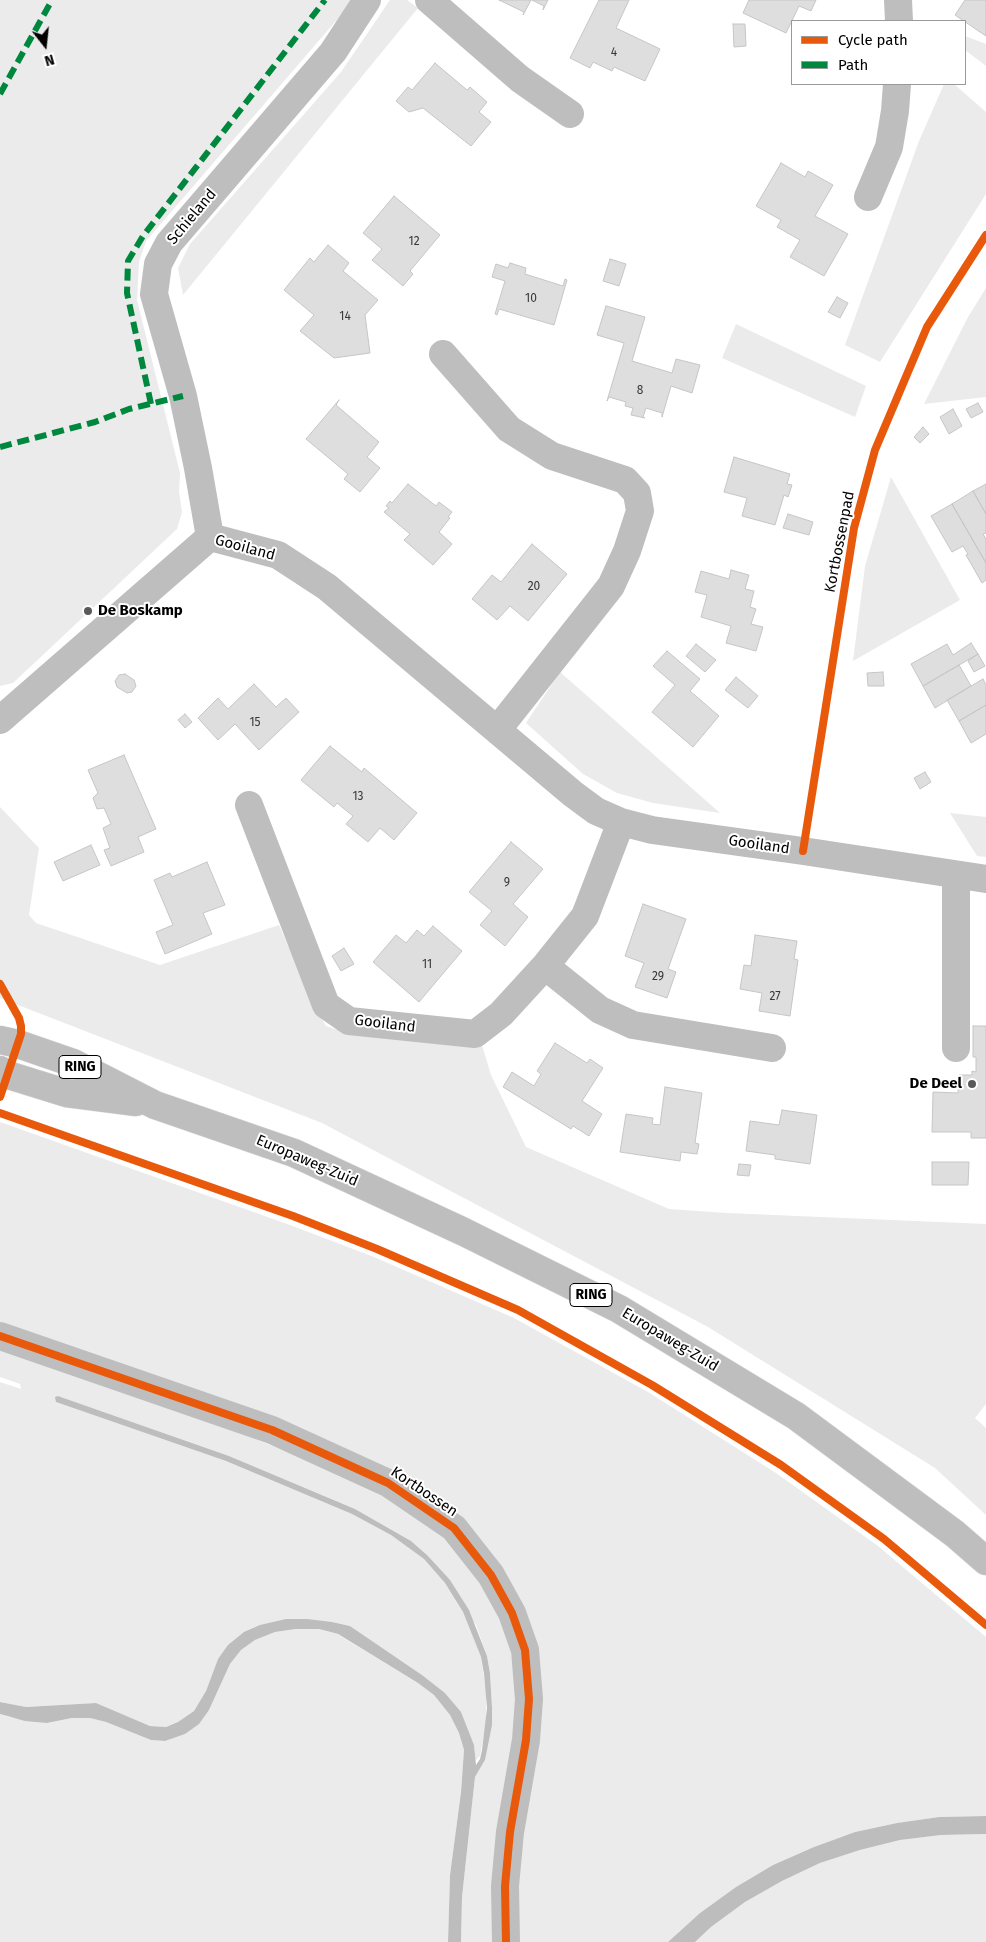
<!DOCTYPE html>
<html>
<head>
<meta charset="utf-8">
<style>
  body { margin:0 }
  #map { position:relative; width:986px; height:1942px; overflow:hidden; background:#fff; font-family:"Fira Sans",sans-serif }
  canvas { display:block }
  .legend { position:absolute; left:791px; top:20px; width:175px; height:65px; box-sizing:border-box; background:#fff; border:1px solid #999; margin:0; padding:6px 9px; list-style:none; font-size:15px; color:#000 }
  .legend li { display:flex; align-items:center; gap:10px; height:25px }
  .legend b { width:25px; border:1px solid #999 }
  .north { position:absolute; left:20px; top:20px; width:50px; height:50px; -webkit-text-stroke:4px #fff; paint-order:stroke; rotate:164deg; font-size:14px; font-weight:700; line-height:20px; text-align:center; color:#000 }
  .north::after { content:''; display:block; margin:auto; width:18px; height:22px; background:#000; clip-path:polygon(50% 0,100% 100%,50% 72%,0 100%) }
</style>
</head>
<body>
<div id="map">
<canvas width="986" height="1942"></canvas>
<ul class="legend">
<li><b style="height:6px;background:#e8590c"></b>Cycle path</li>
<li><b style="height:6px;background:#00873e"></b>Path</li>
</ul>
<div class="north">N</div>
</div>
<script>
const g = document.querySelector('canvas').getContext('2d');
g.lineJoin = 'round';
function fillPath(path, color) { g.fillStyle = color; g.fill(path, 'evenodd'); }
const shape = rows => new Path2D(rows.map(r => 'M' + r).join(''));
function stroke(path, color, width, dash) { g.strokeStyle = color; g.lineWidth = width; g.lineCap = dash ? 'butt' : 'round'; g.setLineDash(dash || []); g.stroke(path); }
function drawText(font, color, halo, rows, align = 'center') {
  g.font = font + ' "Fira Sans",sans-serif'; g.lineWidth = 4; g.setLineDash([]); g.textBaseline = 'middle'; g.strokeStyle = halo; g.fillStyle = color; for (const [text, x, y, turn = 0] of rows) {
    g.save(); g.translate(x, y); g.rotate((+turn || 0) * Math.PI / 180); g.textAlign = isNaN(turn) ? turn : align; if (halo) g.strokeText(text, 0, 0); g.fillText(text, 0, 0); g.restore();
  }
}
fillPath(shape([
  [0,0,354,0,146,241,139,262,137,300,180,473,179,492,182,512,177,529,13,683,0,686],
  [390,0,407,0,418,8,183,295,178,268,190,244,341,72],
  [965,36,986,44,986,66,965,50],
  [944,84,954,84,986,112,986,194,880,362,845,345,919,141],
  [986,288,986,397,924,404,968,317],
  [736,324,866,386,855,417,722,358],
  [891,477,960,600,853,661,865,566],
  [560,672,720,813,653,803,617,793,583,774,526,723],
  [0,807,39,848,29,915,36,923,160,965,279,925,316,1009,326,1026,344,1032,482,1045,491,1075,526,1147,669,1209,727,1213,986,1224,986,1404,975,1418,986,1428,986,1515,935,1468,708,1327,322,1123,0,998],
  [950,813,986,817,986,857,977,856],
  [0,1122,290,1225,374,1257,514,1318,648,1392,776,1473,878,1546,986,1637,986,1816,939,1817,897,1823,855,1832,814,1847,773,1865,736,1887,700,1913,668,1942,516,1942,519,1865,541,1706,462,1520,416,1486,390,1470,0,1325],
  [0,1348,226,1427,344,1475,381,1493,442,1534,482,1582,501,1618,511,1651,518,1708,493,1942,461,1942,462,1897,475,1777,485,1760,492,1708,490,1673,487,1656,476,1625,427,1555,411,1541,355,1509,229,1456,58,1396,56,1402,226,1461,352,1514,391,1535,424,1559,445,1583,463,1612,481,1657,486,1692,486,1724,480,1756,475,1761,474,1745,461,1713,445,1693,422,1675,350,1626,332,1622,286,1619,218,1659,206,1691,194,1711,178,1722,166,1727,150,1726,96,1703,26,1707,0,1702,0,1382,21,1389,20,1384,0,1377],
  [296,1629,319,1629,337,1634,418,1683,434,1695,450,1715,459,1733,464,1750,461,1792,450,1875,448,1942,0,1942,0,1714,9,1717,47,1723,72,1718,90,1718,106,1722,151,1740,165,1741,173,1738,185,1734,209,1710,230,1664,241,1650,255,1640,275,1632],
  [986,1834,986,1942,695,1942,711,1927,745,1902,782,1881,820,1863,860,1850,900,1840,941,1835]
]), '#ebebeb');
fillPath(shape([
  [58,1396,229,1456,355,1509,411,1541,427,1555,450,1580,469,1610,487,1656,490,1673,492,1708,492,1725,485,1760,475,1777,462,1897,461,1942,448,1942,450,1875,461,1792,464,1750,459,1733,450,1715,434,1695,418,1683,338,1634,319,1629,296,1629,275,1632,255,1640,241,1650,230,1664,209,1710,199,1724,185,1734,165,1741,151,1740,106,1722,90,1718,72,1718,47,1723,25,1721,0,1714,0,1702,26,1707,96,1703,150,1726,166,1727,178,1722,194,1711,206,1691,218,1659,228,1645,244,1632,260,1625,286,1619,307,1619,332,1622,350,1626,422,1675,445,1693,461,1712,474,1745,476,1765,480,1759,482,1750,487,1708,484,1674,481,1657,463,1612,445,1583,424,1559,391,1535,352,1514,226,1461,56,1402,55,1397],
  [986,1816,986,1834,941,1835,900,1840,860,1850,820,1863,782,1881,745,1902,711,1927,695,1942,668,1942,700,1913,736,1887,773,1865,814,1847,855,1832,897,1823,939,1817]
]), '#bdbdbd');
const building = shape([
  [499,0,531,0,523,15,524,12,499,0],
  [532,0,548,0,543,10,544,6,532,0],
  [599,0,629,0,616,28,660,49,645,81,614,67,612,71,593,62,590,68,570,58,599,0],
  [749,0,816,0,811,11,799,6,786,33,743,13,749,0],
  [965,0,986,0,986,36,955,15,965,0],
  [733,24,745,24,746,46,734,47,733,24],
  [435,63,467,90,470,87,487,102,479,112,491,122,471,146,423,108,409,112,396,101,408,87,412,90,435,63],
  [781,163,805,177,808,171,833,185,815,216,848,234,824,276,790,257,800,240,777,227,781,220,756,206,781,163],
  [394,196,440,235,410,271,413,274,403,286,372,260,382,249,363,233,394,196],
  [328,245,349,263,343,271,378,300,365,315,370,353,334,358,300,331,314,315,284,290,310,258,314,262,328,245],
  [610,259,626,264,619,286,603,281,610,259],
  [510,263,526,268,525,274,563,286,565,279,567,280,554,325,499,309,497,315,495,314,505,281,492,277,496,264,508,268,510,263],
  [837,297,848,303,840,318,828,312,837,297],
  [606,306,645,317,632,361,672,373,676,359,700,365,692,393,671,386,662,417,662,413,646,408,643,417,645,418,631,415,633,408,625,406,626,402,609,397,607,401,624,343,597,335,606,306],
  [339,400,336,405,379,442,367,457,380,468,360,492,344,479,348,474,306,439,339,400],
  [978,403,983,412,971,418,966,409,978,403],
  [953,409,962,426,949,434,940,417,953,409],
  [923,427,929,434,920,443,914,437,923,427],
  [734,457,790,474,787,484,792,485,788,497,784,495,775,525,742,516,747,498,724,492,734,457],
  [408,484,436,506,439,502,452,512,448,517,450,518,439,532,452,544,433,565,404,540,410,534,384,512,389,508,386,506,390,501,392,503,408,484],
  [986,484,986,514,973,491,986,484],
  [973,491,986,514,986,533,983,534,986,539,986,563,952,504,973,491],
  [952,504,986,563,986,580,982,583,966,555,968,554,963,546,952,552,931,516,952,504],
  [788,514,813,522,809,535,783,528,788,514],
  [532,544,567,574,528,621,510,606,497,620,472,599,492,575,501,582,532,544],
  [731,570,749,575,745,589,754,591,750,607,756,609,751,624,763,627,756,651,726,643,731,626,701,617,707,595,695,592,701,571,729,579,731,570],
  [971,643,978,654,923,686,911,664,947,644,953,655,971,643],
  [696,644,716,660,705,672,686,656,696,644],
  [667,651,700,679,690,691,719,716,693,747,652,712,675,685,653,666,667,651],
  [978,654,985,666,974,672,968,661,978,654],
  [959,665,971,686,935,708,923,686,959,665],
  [883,672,884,686,868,686,867,673,883,672],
  [125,674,134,680,136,686,132,692,127,693,117,687,115,681,119,675,125,674],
  [736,677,758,696,748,708,725,690,736,677],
  [983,679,986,685,986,705,959,721,947,700,983,679],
  [254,684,276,707,286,698,299,712,259,750,235,724,218,740,198,718,218,698,228,709,254,684],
  [986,705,986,734,971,743,959,721,986,705],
  [185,714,192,722,185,728,178,720,185,714],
  [330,746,362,772,364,768,417,813,394,840,380,828,368,842,346,824,353,816,337,803,334,807,301,780,330,746],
  [124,755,156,829,138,837,144,852,111,866,104,850,110,848,103,828,111,824,104,808,97,809,93,798,98,793,88,770,124,755],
  [925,772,931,782,920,789,914,778,925,772],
  [511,842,543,869,513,904,528,917,505,946,480,925,492,911,469,892,511,842],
  [91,845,100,865,63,881,54,862,91,845],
  [207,862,225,905,203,913,212,934,165,954,156,932,173,925,154,880,170,873,172,877,207,862],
  [643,904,686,919,668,969,676,972,667,998,635,987,644,963,625,956,643,904],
  [433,926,462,951,419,1002,373,962,396,935,406,943,417,930,424,936,433,926],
  [755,935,797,941,794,959,798,960,790,1016,759,1011,762,993,740,989,744,965,751,966,755,935],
  [344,948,354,964,341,971,332,956,344,948],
  [973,1026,986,1026,986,1138,971,1138,971,1132,932,1132,933,1092,958,1093,959,1075,972,1075,972,1071,976,1072,976,1057,973,1057,973,1026],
  [555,1043,587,1063,590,1059,603,1068,582,1101,602,1114,589,1136,573,1126,571,1129,503,1087,512,1072,534,1086,541,1074,537,1071,555,1043],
  [665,1087,702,1093,695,1143,699,1144,697,1154,681,1152,680,1161,620,1152,626,1114,653,1118,652,1124,660,1125,665,1087],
  [782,1110,817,1115,810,1164,775,1159,775,1155,746,1151,750,1121,779,1125,782,1110],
  [932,1162,969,1162,968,1185,932,1185,932,1162],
  [739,1164,751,1165,749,1176,737,1175,739,1164]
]);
fillPath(building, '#dedede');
stroke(building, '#c6c6c6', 1);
const major = shape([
  [0,1040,18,1044,73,1063,155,1105,294,1153,464,1232,619,1309,796,1416,955,1534,986,1561],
  [0,1070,8,1075,66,1093,136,1102]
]);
stroke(major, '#dbdbdb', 29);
stroke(shape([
  [429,0,520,79,570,114],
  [898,0,899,21],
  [868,197,889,147,895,111,897,84],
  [443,354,509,429,552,456,625,480,637,493,640,511,627,551,611,586,498,729],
  [210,537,198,468,183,396,154,294,158,264,169,243,333,52,367,0],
  [0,720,210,537,278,555,327,587,573,794,596,811,621,822,652,830,803,851,986,879],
  [249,805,326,1005,349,1021,475,1034,501,1014,545,966,585,916,621,822],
  [956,875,956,1048],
  [545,966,600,1010,633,1025,772,1048],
  [0,1336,272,1430,388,1483,454,1528,491,1575,512,1613,525,1650,529,1699,526,1740,510,1832,505,1886,506,1942]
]), '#bebebe', 28);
stroke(major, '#bebebe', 28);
stroke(shape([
  [0,94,52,0],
  [151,404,127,293,128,261,143,236,325,0],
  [0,447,95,422,129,409,183,396]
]), '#00873e', 6, [12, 6]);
stroke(shape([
  [803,851,854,528,875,450,927,327,986,235],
  [0,984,19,1018,21,1026,21,1034,0,1097],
  [0,1113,293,1216,377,1249,518,1310,652,1385,781,1465,884,1539,986,1625],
  [0,1336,272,1430,388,1483,454,1528,491,1575,512,1613,525,1650,529,1699,526,1740,510,1832,505,1886,506,1942]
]), '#e8590c', 8);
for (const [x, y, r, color] of [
  [88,611,5,"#595959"],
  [972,1084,5,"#595959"]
]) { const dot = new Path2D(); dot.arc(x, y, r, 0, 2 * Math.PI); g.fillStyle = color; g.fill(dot); stroke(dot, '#fff', 2); }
drawText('12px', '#383838', null, [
  ["4",614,53],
  ["12",414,242],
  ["10",531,299],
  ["14",345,317],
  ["8",640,391],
  ["20",534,587],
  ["15",255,723],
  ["13",358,797],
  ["9",507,883],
  ["11",427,965],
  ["29",658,977],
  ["27",775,997]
]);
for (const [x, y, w] of [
  [80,1067,42],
  [591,1295,42]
]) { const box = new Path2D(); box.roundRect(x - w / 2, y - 11.5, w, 23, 4); g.fillStyle = '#fff'; g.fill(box); stroke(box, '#000', 1); }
drawText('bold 14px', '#000', null, [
  ["RING",80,1067],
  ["RING",591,1295]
]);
drawText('15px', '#000', '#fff', [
  ["Schieland",192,217,-50],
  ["Kortbossenpad",840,542,-79],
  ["Gooiland",245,548,15],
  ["Gooiland",759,845,8],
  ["Gooiland",385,1024,7],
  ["Europaweg-Zuid",307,1161,23],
  ["Europaweg-Zuid",670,1340,31],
  ["Kortbossen",424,1492,34]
]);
drawText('bold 15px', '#000', '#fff', [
  ["De Boskamp",98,611],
  ["De Deel",962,1084,"right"]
], 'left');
</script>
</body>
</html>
